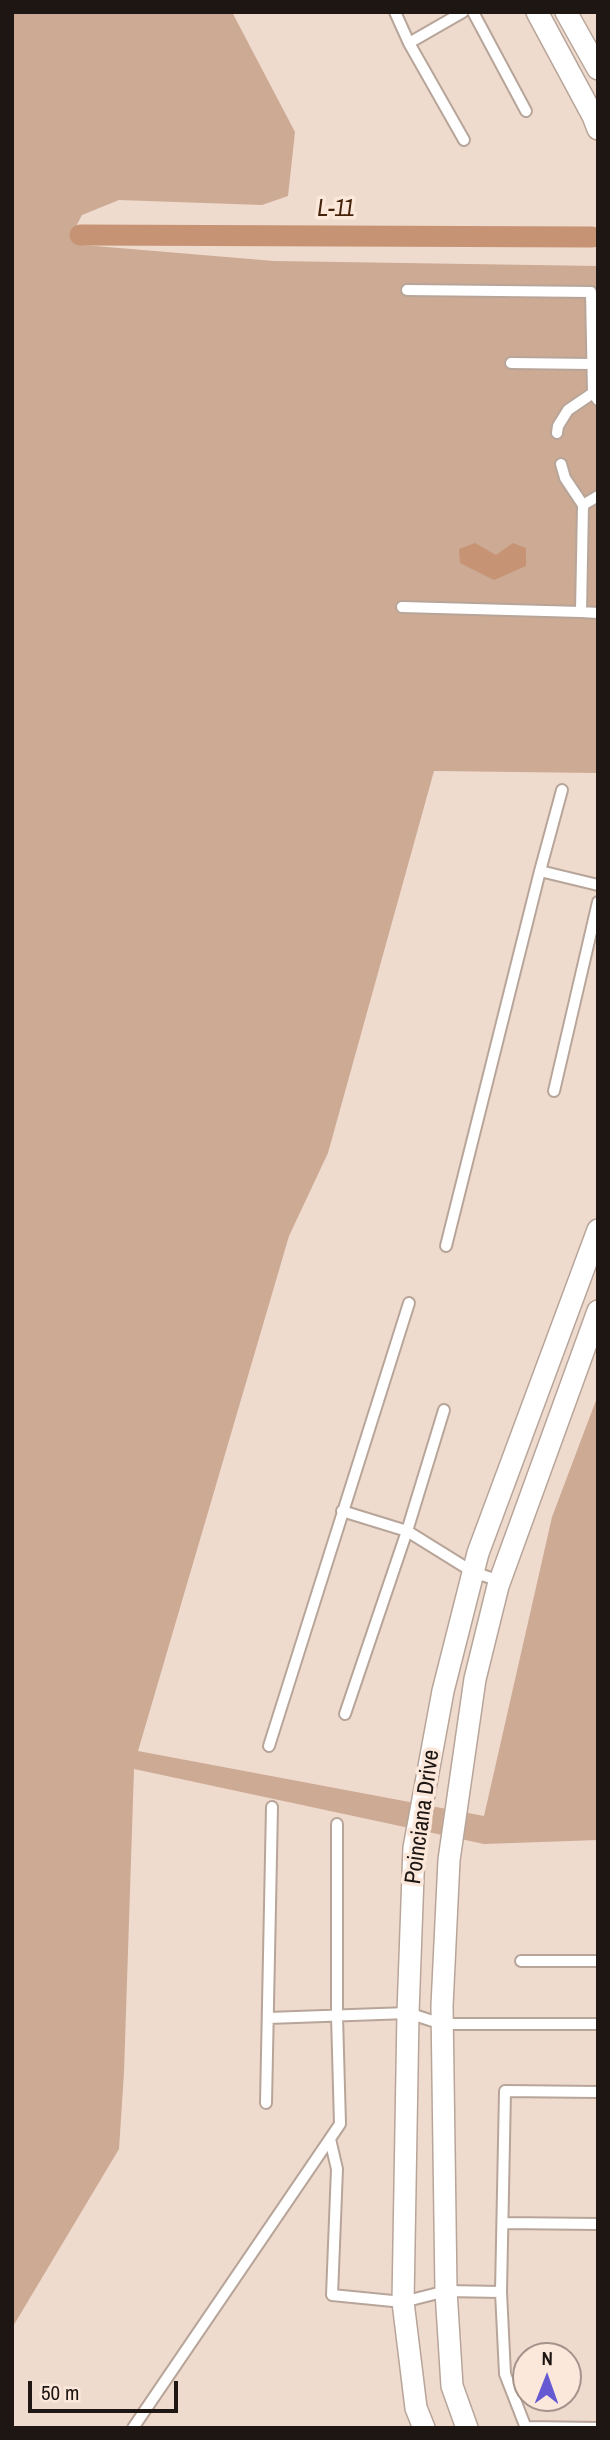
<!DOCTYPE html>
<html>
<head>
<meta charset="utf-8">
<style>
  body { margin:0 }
  #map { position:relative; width:610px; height:2440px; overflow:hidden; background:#efdace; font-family:"Archivo Narrow",sans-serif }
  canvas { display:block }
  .frame { position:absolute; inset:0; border:14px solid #1e1612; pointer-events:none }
  .north { position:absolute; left:512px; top:2342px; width:70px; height:70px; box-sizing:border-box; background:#fce7db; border:2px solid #a3938b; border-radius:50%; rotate:1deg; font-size:19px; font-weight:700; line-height:28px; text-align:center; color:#1e1612 }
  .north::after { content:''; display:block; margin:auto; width:24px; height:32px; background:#665ad3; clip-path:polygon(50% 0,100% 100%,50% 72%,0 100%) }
  .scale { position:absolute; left:28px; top:2381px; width:150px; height:32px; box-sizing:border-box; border:4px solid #1e1612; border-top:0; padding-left:9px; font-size:21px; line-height:24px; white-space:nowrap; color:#1e1612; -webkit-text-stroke:5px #fce7db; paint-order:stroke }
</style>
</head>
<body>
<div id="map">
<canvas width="610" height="2440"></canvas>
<div class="frame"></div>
<div class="north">N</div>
<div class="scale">50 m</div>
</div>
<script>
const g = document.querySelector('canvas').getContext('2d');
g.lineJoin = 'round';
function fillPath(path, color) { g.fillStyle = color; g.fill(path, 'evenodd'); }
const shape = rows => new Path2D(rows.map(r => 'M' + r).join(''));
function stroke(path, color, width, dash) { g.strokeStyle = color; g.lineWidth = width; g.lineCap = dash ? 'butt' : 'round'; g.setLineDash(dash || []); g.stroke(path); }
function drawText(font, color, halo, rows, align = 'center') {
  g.font = font + ' "Archivo Narrow",sans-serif'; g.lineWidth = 7; g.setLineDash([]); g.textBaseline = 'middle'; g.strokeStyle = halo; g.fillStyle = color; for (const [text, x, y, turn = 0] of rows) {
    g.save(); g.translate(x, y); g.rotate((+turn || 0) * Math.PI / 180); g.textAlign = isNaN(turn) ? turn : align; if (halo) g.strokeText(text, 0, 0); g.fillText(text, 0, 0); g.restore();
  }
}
fillPath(shape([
  [12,12,232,12,295,132,288,196,262,205,119,200,82,215,74,230,83,245,274,261,598,266,598,773,434,771,328,1153,289,1236,138,1751,484,1816,552,1517,598,1395,598,1840,484,1844,134,1769,124,2072,119,2149,12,2328]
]), '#cdaa94');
fillPath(shape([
  [475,543,496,555,513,543,526,548,526,566,494,580,460,563,459,549]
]), '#c69475');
stroke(shape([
  [80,235,592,237]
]), '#c69475', 21);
const lane = shape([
  [395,12,409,43,463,12],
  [473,12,526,111],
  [409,43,464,140],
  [407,290,591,292,593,393,598,400],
  [511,363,592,364],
  [557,433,558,426,568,410,593,393],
  [583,505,598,496],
  [402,607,581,612,583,505,565,478,561,464],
  [581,612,598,613],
  [540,871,562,790],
  [554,1091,598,902],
  [446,1246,540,871,598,885],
  [342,1511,407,1531,473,1572,500,1581],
  [345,1714,407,1531,444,1410],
  [269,1746,409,1303],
  [521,1961,598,1961],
  [268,2018,408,2013,442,2024,598,2024],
  [266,2103,272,1807],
  [330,2139,337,2169,332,2295,403,2302,446,2291,501,2292,505,2091,598,2092],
  [503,2223,598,2224],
  [501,2292,505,2374,526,2428],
  [526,2427,598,2428],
  [133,2428,340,2124,337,2016,337,1824]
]);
const street = shape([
  [537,12,593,116,598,129],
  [566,12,598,69],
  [424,2428,416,2408,403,2302,408,2013,414,1848,443,1691,478,1553,598,1230],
  [467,2428,452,2386,446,2291,442,2006,449,1860,475,1679,498,1586,598,1311]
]);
stroke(lane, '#b8a599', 14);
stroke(street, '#b8a599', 24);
stroke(lane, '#fff', 10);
stroke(street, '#fff', 21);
drawText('23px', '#1e1612', '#fce7db', [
  ["Poinciana Drive",423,1817,-82]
]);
drawText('italic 24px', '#45230b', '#fce7db', [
  ["L-11",336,210]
]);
</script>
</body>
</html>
